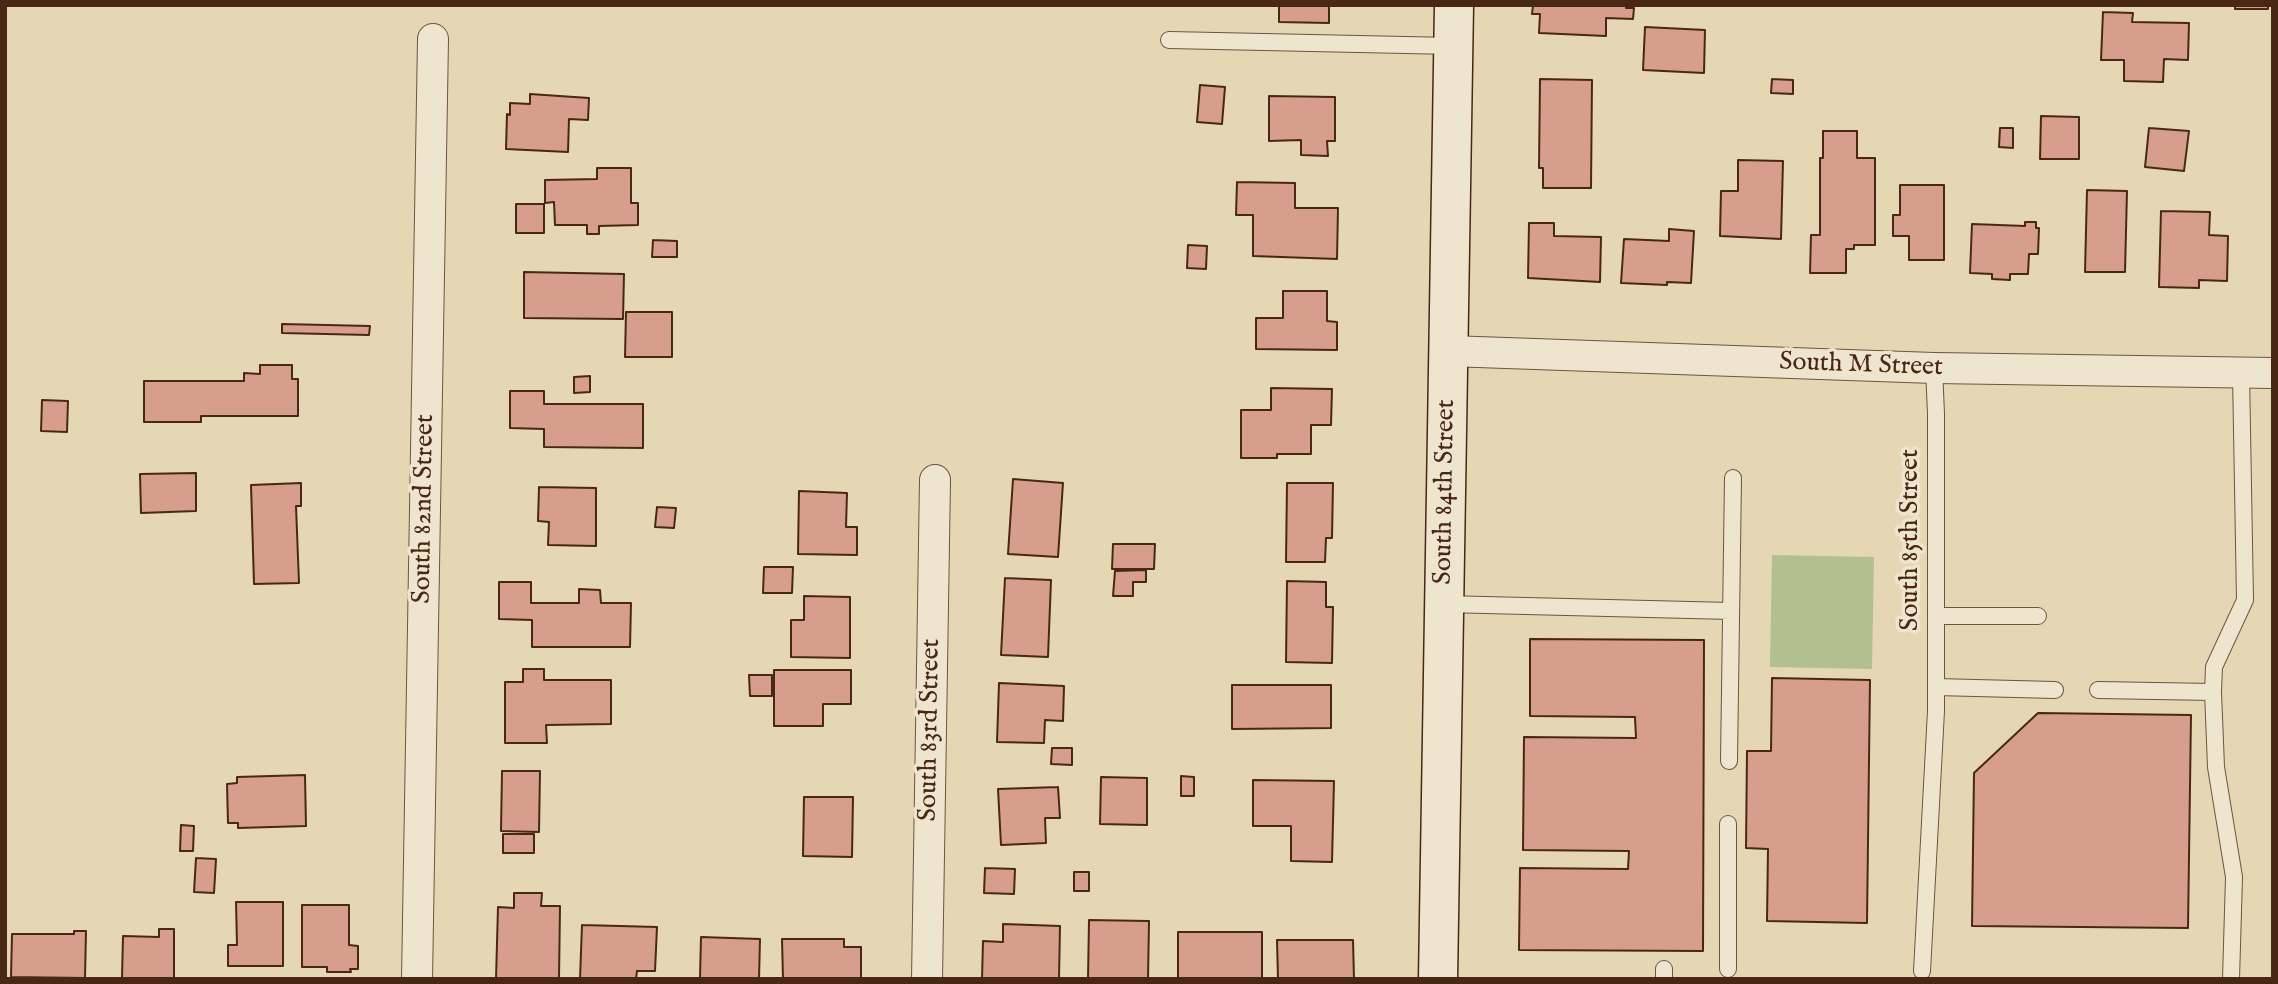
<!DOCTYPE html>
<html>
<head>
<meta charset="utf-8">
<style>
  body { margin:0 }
  #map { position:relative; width:2278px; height:984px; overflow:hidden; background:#e5d7b4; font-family:"IM FELL English",serif }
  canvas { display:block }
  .frame { position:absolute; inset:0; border:7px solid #482814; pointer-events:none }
</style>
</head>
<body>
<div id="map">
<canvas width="2278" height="984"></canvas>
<div class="frame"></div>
</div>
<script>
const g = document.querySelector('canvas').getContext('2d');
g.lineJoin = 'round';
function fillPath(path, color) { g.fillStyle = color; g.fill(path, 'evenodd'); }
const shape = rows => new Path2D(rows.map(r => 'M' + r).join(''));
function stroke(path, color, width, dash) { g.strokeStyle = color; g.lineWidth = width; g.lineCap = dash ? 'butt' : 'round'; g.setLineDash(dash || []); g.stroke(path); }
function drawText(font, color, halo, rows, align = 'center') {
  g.font = font + ' "IM FELL English",serif'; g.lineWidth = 7; g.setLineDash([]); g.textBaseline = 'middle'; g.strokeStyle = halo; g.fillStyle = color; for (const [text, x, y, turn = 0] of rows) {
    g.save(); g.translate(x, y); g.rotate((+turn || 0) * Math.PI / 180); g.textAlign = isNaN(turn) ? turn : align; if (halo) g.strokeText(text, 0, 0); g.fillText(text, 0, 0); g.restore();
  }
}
fillPath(shape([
  [1772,555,1874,557,1872,669,1770,667]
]), '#b2bf8f');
const building = shape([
  [1279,5,1329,5,1329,23,1279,22,1279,5],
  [1533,5,1626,5,1626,8,1634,8,1633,19,1606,18,1606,36,1539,33,1540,14,1532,14,1533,5],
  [2235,5,2268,5,2268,9,2235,9,2235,5],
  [2103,12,2133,13,2132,22,2189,23,2188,60,2164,59,2163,82,2124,81,2124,60,2101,60,2103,12],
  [1645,27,1705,30,1704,73,1643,70,1645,27],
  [1540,79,1592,80,1591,188,1543,188,1543,168,1539,168,1540,79],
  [1772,79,1793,80,1793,94,1771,93,1772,79],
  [1200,85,1225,87,1222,124,1197,122,1200,85],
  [530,94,589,98,588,120,569,119,568,152,506,149,507,114,510,115,510,103,530,104,530,94],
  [1269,96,1335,97,1335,141,1327,141,1328,156,1301,155,1301,140,1269,141,1269,96],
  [2041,116,2079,117,2079,159,2040,159,2041,116],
  [2000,128,2013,128,2013,148,1999,147,2000,128],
  [2149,128,2189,131,2184,171,2145,167,2149,128],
  [1823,131,1857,131,1857,158,1875,158,1875,245,1854,245,1854,249,1846,249,1846,273,1810,273,1811,235,1820,235,1820,158,1823,158,1823,131],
  [1738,160,1783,161,1781,239,1720,236,1721,191,1738,191,1738,160],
  [597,168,631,168,631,203,638,203,638,225,599,226,599,234,587,234,587,225,555,225,554,202,545,203,545,180,597,179,597,168],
  [1237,182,1295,183,1295,208,1338,208,1337,259,1253,256,1253,215,1236,215,1237,182],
  [1900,185,1944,185,1944,260,1909,260,1909,236,1893,236,1893,215,1900,215,1900,185],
  [2087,190,2127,191,2125,272,2085,272,2087,190],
  [516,204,544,204,544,233,516,233,516,204],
  [2161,211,2210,212,2209,235,2228,236,2227,281,2199,280,2199,288,2159,287,2161,211],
  [2025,222,2036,222,2036,228,2039,228,2038,254,2029,254,2028,274,2010,274,2010,280,1992,279,1992,274,1970,273,1972,224,2025,226,2025,222],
  [1529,223,1554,223,1554,236,1601,237,1600,282,1528,278,1529,223],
  [1669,229,1694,231,1691,283,1667,282,1667,285,1621,283,1624,239,1669,241,1669,229],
  [653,240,677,241,677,257,652,257,653,240],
  [1188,245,1207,246,1206,269,1187,268,1188,245],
  [524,272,624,274,623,319,524,318,524,272],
  [1283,291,1327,291,1327,321,1337,322,1337,350,1256,349,1256,318,1283,318,1283,291],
  [626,312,672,312,672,357,625,357,626,312],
  [282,324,370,326,369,335,282,333,282,324],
  [260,365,292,365,292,379,298,379,298,416,201,416,201,422,144,422,144,381,244,381,244,373,260,374,260,365],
  [590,376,590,392,574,393,574,377,590,376],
  [1271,388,1332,389,1331,425,1311,425,1311,454,1277,454,1277,458,1241,458,1241,410,1271,410,1271,388],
  [510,391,544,391,544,404,643,404,643,448,544,447,544,429,510,428,510,391],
  [42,400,68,401,67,432,41,431,42,400],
  [196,473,196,511,141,513,140,474,196,473],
  [1013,479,1063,483,1058,557,1008,554,1013,479],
  [301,483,301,506,296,506,299,583,254,584,251,485,301,483],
  [1287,483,1333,483,1332,538,1326,538,1325,562,1286,562,1287,483],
  [539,487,596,488,596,546,548,545,549,522,538,521,539,487],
  [799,491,847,493,846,527,857,527,857,555,798,554,799,491],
  [657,507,676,508,674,528,655,527,657,507],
  [1113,544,1155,544,1154,569,1112,569,1113,544],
  [764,567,793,567,792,593,763,593,764,567],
  [1146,570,1146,582,1133,582,1133,596,1113,596,1115,571,1146,570],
  [1005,578,1051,580,1048,657,1001,655,1005,578],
  [1287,581,1326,582,1326,607,1333,607,1332,663,1286,662,1287,581],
  [499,582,531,582,531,603,579,603,579,589,600,590,601,603,631,603,630,647,532,647,532,620,499,619,499,582],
  [804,596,850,597,850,658,791,657,791,620,804,620,804,596],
  [1530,639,1704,640,1703,951,1519,950,1520,868,1628,869,1629,851,1523,850,1524,737,1636,738,1635,717,1530,716,1530,639],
  [523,669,544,669,544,680,611,680,611,724,546,725,547,743,505,743,505,682,523,682,523,669],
  [774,670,851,670,851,704,823,704,823,726,774,726,774,670],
  [749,675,772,675,772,696,750,696,749,675],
  [1772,678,1870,680,1867,923,1767,921,1768,849,1746,848,1747,751,1771,751,1772,678],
  [999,683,1064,686,1063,721,1045,720,1044,743,997,742,999,683],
  [1232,685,1331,685,1331,728,1232,729,1232,685],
  [2038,713,2191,715,2188,928,1972,926,1974,773,2038,713],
  [1052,748,1072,748,1072,765,1051,764,1052,748],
  [502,771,540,771,539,832,501,831,502,771],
  [305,775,306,826,238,828,238,823,228,823,227,784,237,783,237,777,305,775],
  [1181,776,1194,777,1194,796,1181,796,1181,776],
  [1101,777,1147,778,1147,825,1100,824,1101,777],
  [1253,780,1334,781,1332,862,1291,861,1291,826,1253,826,1253,780],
  [1058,787,1060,818,1045,818,1046,843,1001,845,998,789,1058,787],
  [804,797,853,797,852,857,803,856,804,797],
  [181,825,194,826,193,851,180,851,181,825],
  [503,834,534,834,534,853,503,853,503,834],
  [196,858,216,859,214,893,194,892,196,858],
  [985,868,1015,869,1014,894,984,893,985,868],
  [1074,872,1089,872,1089,891,1074,891,1074,872],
  [514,893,542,893,541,906,560,906,559,979,496,979,498,907,514,908,514,893],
  [236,902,283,902,283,966,228,966,228,945,237,945,236,902],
  [302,905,349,905,349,945,358,946,358,969,350,969,351,972,327,972,327,967,302,967,302,905],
  [1089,920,1149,921,1148,979,1088,979,1089,920],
  [1003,924,1060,926,1059,979,982,979,983,941,1003,942,1003,924],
  [582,925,657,927,655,971,637,971,636,979,580,979,582,925],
  [159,929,174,929,174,978,122,978,123,936,159,937,159,929],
  [74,931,86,931,85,978,11,977,12,934,74,934,74,931],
  [1178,932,1262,932,1262,979,1178,979,1178,932],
  [701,937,760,939,759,979,700,978,701,937],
  [782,939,844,939,844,947,861,947,861,979,783,979,782,939],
  [1277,940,1353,940,1354,979,1278,979,1277,940]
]);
fillPath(building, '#d79f8b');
stroke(building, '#482814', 2);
const service = shape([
  [1169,40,1453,46],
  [1444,604,1731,611],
  [1936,616,2038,616],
  [1936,687,2055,690],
  [2098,690,2213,692],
  [1729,761,1733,478],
  [1728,969,1728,824],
  [1922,971,1936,711,1936,414,1934,368],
  [1664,979,1664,969],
  [2231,979,2234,877,2216,767,2213,692,2214,667,2245,600,2241,373]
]);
const minor = shape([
  [1449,351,1934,368,2273,373],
  [417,979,433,39],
  [927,979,935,480]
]);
const secondary = shape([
  [1438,979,1454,5]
]);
stroke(service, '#6f543c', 18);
stroke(minor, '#6f543c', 32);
stroke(secondary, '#482814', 41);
stroke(service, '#eee5ce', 16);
stroke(minor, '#eee5ce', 30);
stroke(secondary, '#eee5ce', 38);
drawText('26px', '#482814', '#eee5ce', [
  ["South M Street",1861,366,2],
  ["South 84th Street",1446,492,-89],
  ["South 82nd Street",425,509,-89],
  ["South 85th Street",1912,540,-90],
  ["South 83rd Street",931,730,-89]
]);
</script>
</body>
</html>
